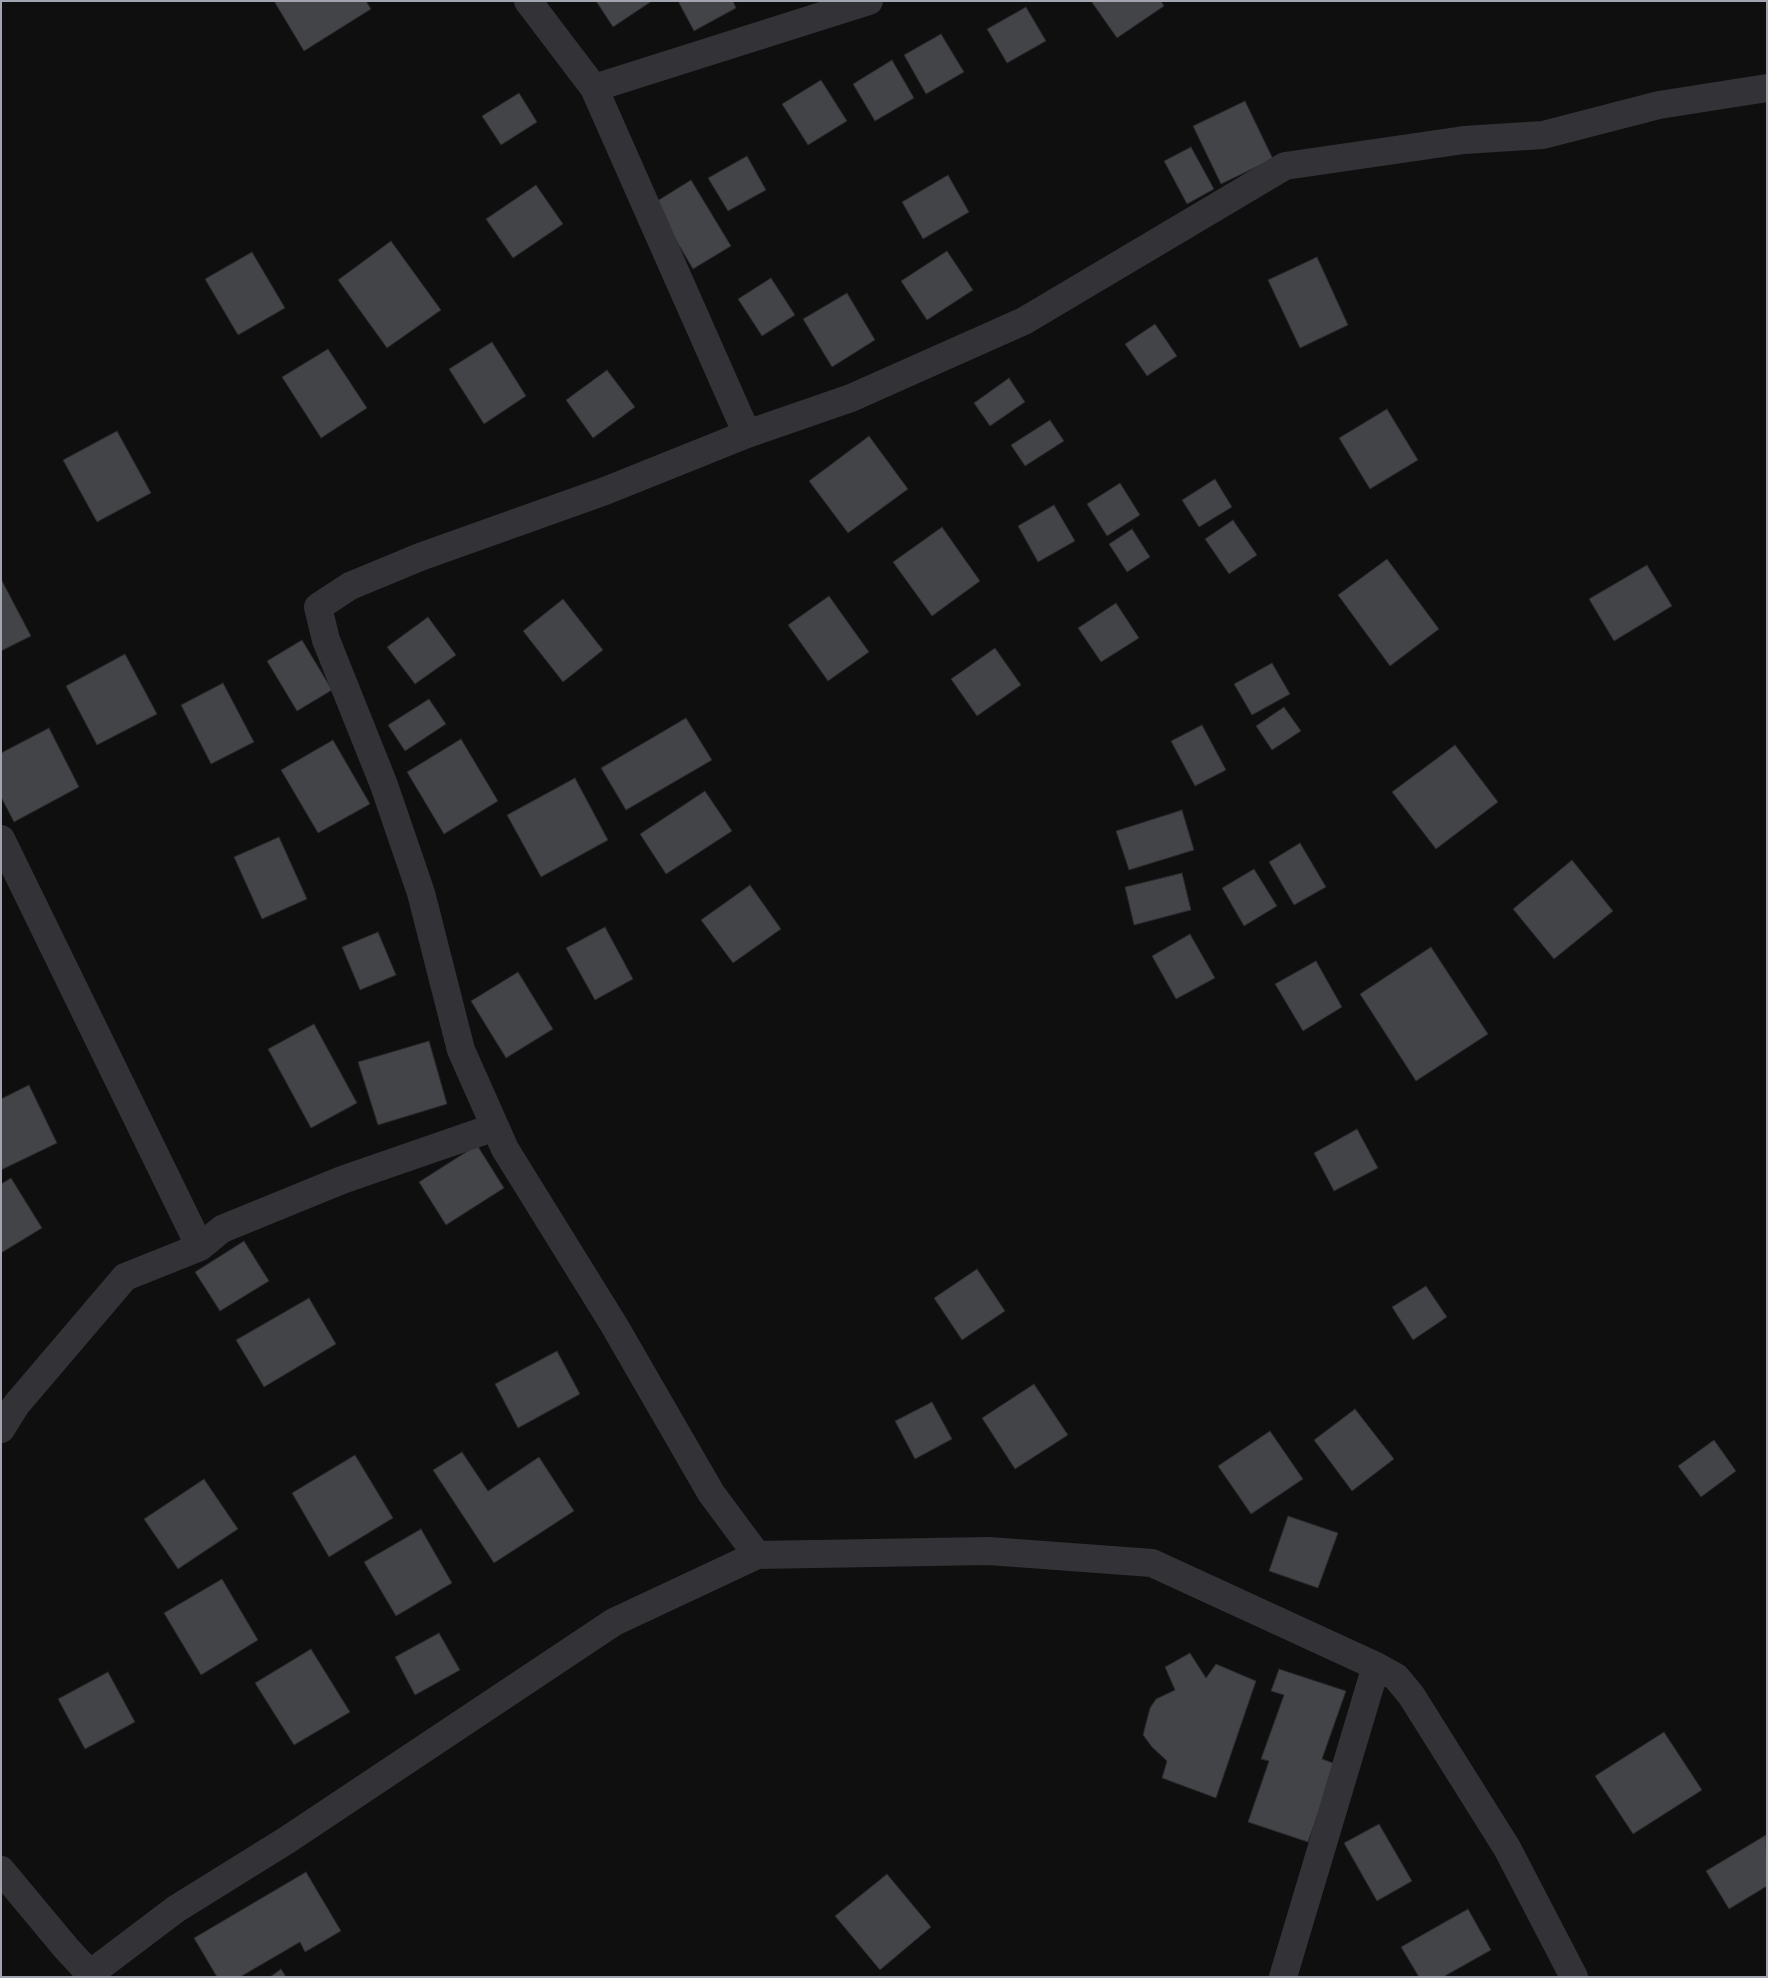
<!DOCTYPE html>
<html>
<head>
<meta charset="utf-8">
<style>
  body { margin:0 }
  #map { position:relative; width:1768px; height:1978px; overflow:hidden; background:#0f0f10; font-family:Manrope,sans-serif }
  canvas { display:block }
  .frame { position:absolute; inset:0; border:2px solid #a2a5af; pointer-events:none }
</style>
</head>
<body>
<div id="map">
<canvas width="1768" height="1978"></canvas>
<div class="frame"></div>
</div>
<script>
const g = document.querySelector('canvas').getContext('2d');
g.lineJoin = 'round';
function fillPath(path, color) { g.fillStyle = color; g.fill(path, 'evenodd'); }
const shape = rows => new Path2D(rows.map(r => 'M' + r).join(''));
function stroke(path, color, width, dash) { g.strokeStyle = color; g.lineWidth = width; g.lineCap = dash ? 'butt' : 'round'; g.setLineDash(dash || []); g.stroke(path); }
const building = shape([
  [274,1,366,1,371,9,304,51,274,1],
  [596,1,652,1,613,27,596,1],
  [678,1,733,1,736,8,694,31,678,1],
  [1091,1,1161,1,1164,6,1117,38,1091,1],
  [1026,7,1046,41,1007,63,987,29,1026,7],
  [941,34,964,72,926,94,904,55,941,34],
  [892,60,914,98,875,121,853,84,892,60],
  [821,80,847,121,808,145,782,104,821,80],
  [519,93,537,122,501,145,482,116,519,93],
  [1245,101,1273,159,1221,184,1193,126,1245,101],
  [1191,147,1214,189,1187,204,1164,161,1191,147],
  [747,156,766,190,728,211,708,178,747,156],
  [948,175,969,212,923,239,902,202,948,175],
  [691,180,731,246,693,269,654,203,691,180],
  [536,185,563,224,513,258,486,219,536,185],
  [391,241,441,310,387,348,338,280,391,241],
  [947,251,973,290,927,320,901,281,947,251],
  [252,252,285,308,238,335,205,279,252,252],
  [1317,257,1348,325,1300,348,1268,280,1317,257],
  [771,278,795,315,762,336,738,299,771,278],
  [847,293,875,340,832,367,803,319,847,293],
  [1155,324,1177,356,1147,376,1125,344,1155,324],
  [492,342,526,396,484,424,449,369,492,342],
  [328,349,367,408,321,438,282,377,328,349],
  [607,370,635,407,593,438,566,400,607,370],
  [1009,378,1025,402,990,426,974,403,1009,378],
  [1387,409,1418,460,1370,489,1339,438,1387,409],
  [1050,420,1064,441,1025,466,1011,445,1050,420],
  [117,431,151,493,97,522,63,460,117,431],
  [869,436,908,489,848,533,809,481,869,436],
  [1215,479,1232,507,1199,527,1182,500,1215,479],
  [1120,483,1140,515,1107,536,1087,504,1120,483],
  [1054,505,1075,541,1038,562,1018,526,1054,505],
  [1233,520,1257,555,1229,574,1205,539,1233,520],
  [942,527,980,581,932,616,893,562,942,527],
  [1132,529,1150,557,1127,572,1109,544,1132,529],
  [1387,559,1439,629,1390,666,1338,595,1387,559],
  [1647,565,1672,606,1614,641,1589,599,1647,565],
  [1,579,31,636,1,651,1,579],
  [829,596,869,652,828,681,788,625,829,596],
  [563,599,603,650,563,682,523,631,563,599],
  [1116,603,1139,638,1101,662,1078,628,1116,603],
  [428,617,456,655,415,684,387,647,428,617],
  [302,640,332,690,297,711,267,661,302,640],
  [995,648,1021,685,977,716,951,679,995,648],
  [125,654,157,714,97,745,66,686,125,654],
  [1272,663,1290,694,1252,715,1234,684,1272,663],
  [223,683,254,742,211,764,181,705,223,683],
  [429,699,446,724,405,751,388,725,429,699],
  [1284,707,1301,731,1272,750,1256,726,1284,707],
  [686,718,712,760,626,810,601,768,686,718],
  [1202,725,1226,770,1195,786,1171,741,1202,725],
  [49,728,79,787,14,822,1,797,1,753,49,728],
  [461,739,498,801,444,834,407,772,461,739],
  [333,740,370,804,318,833,281,770,333,740],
  [1455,745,1498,802,1436,849,1392,792,1455,745],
  [575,778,608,840,541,877,507,815,575,778],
  [705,791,732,831,666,874,640,834,705,791],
  [1182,810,1194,850,1129,870,1116,831,1182,810],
  [279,837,307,899,262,919,234,857,279,837],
  [1300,843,1326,887,1294,905,1269,862,1300,843],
  [1572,860,1613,911,1554,959,1513,909,1572,860],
  [1254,869,1277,906,1244,926,1222,888,1254,869],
  [1182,873,1191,910,1134,925,1125,887,1182,873],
  [750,885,781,929,733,963,701,920,750,885],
  [605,927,633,979,595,1000,566,948,605,927],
  [378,932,396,975,360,990,342,947,378,932],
  [1190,934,1215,978,1176,999,1152,956,1190,934],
  [1431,947,1488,1034,1416,1081,1360,994,1431,947],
  [1316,961,1342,1007,1303,1031,1275,984,1316,961],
  [518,972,553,1029,506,1058,471,1001,518,972],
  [314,1024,357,1103,311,1128,268,1049,314,1024],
  [429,1041,447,1104,378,1125,358,1062,429,1041],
  [29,1085,57,1143,1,1170,1,1099,29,1085],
  [1357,1129,1378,1168,1334,1191,1314,1153,1357,1129],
  [477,1145,504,1188,446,1225,419,1182,477,1145],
  [11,1178,42,1228,1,1253,1,1184,11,1178],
  [244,1241,269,1281,220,1311,195,1272,244,1241],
  [977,1269,1005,1311,962,1340,934,1298,977,1269],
  [1426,1286,1447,1317,1413,1340,1392,1307,1426,1286],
  [309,1298,336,1344,264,1387,236,1340,309,1298],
  [557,1351,580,1394,518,1428,495,1384,557,1351],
  [1034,1384,1068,1435,1015,1469,982,1418,1034,1384],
  [932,1402,952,1439,915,1459,895,1421,932,1402],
  [1355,1409,1394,1459,1352,1491,1314,1440,1355,1409],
  [1270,1431,1303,1479,1251,1514,1218,1466,1270,1431],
  [1714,1440,1736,1471,1701,1497,1678,1466,1714,1440],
  [462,1452,488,1491,539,1457,574,1511,494,1563,433,1470,462,1452],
  [355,1455,393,1518,329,1557,292,1493,355,1455],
  [204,1479,238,1529,178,1569,144,1519,204,1479],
  [1288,1516,1338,1533,1318,1588,1269,1571,1288,1516],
  [421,1529,452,1583,396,1616,364,1562,421,1529],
  [222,1579,258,1640,201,1675,164,1613,222,1579],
  [439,1633,460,1670,415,1695,395,1657,439,1633],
  [311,1649,350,1712,294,1745,255,1683,311,1649],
  [1190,1653,1206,1678,1216,1664,1256,1681,1216,1798,1162,1778,1167,1761,1152,1747,1143,1735,1150,1708,1156,1699,1175,1690,1165,1667,1190,1653],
  [1279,1669,1346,1691,1322,1759,1336,1764,1308,1842,1248,1822,1269,1761,1261,1759,1284,1695,1271,1691,1279,1669],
  [108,1672,135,1722,85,1749,58,1699,108,1672],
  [1664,1732,1702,1790,1633,1834,1595,1776,1664,1732],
  [1379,1824,1412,1881,1377,1901,1344,1843,1379,1824],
  [1766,1835,1767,1886,1729,1909,1706,1871,1766,1835],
  [306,1872,341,1931,305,1952,300,1942,240,1977,217,1977,194,1938,306,1872],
  [887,1874,931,1927,880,1970,835,1916,887,1874],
  [1468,1909,1491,1950,1443,1977,1419,1977,1401,1947,1468,1909],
  [281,1969,286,1977,270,1977,281,1969]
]);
fillPath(building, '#434448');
stroke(building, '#2a292c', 1);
stroke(shape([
  [528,1,594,88,747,434],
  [594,88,869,1],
  [1,839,200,1247],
  [1,1429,16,1405,125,1277,200,1247,222,1229,342,1180,495,1127],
  [757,1555,711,1493,614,1325,505,1149,461,1050,421,893,384,785,326,640,318,607,350,586,420,557,605,491,747,434,851,398,1024,321,1285,166,1464,140,1543,135,1659,105,1767,88],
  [1,1870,66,1948,90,1974],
  [88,1977,90,1974,176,1909,287,1840,614,1622,757,1555,989,1551,1152,1563,1376,1666,1396,1677,1411,1695,1507,1848,1574,1977],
  [1283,1977,1376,1666]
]), '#333337', 28);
</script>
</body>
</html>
